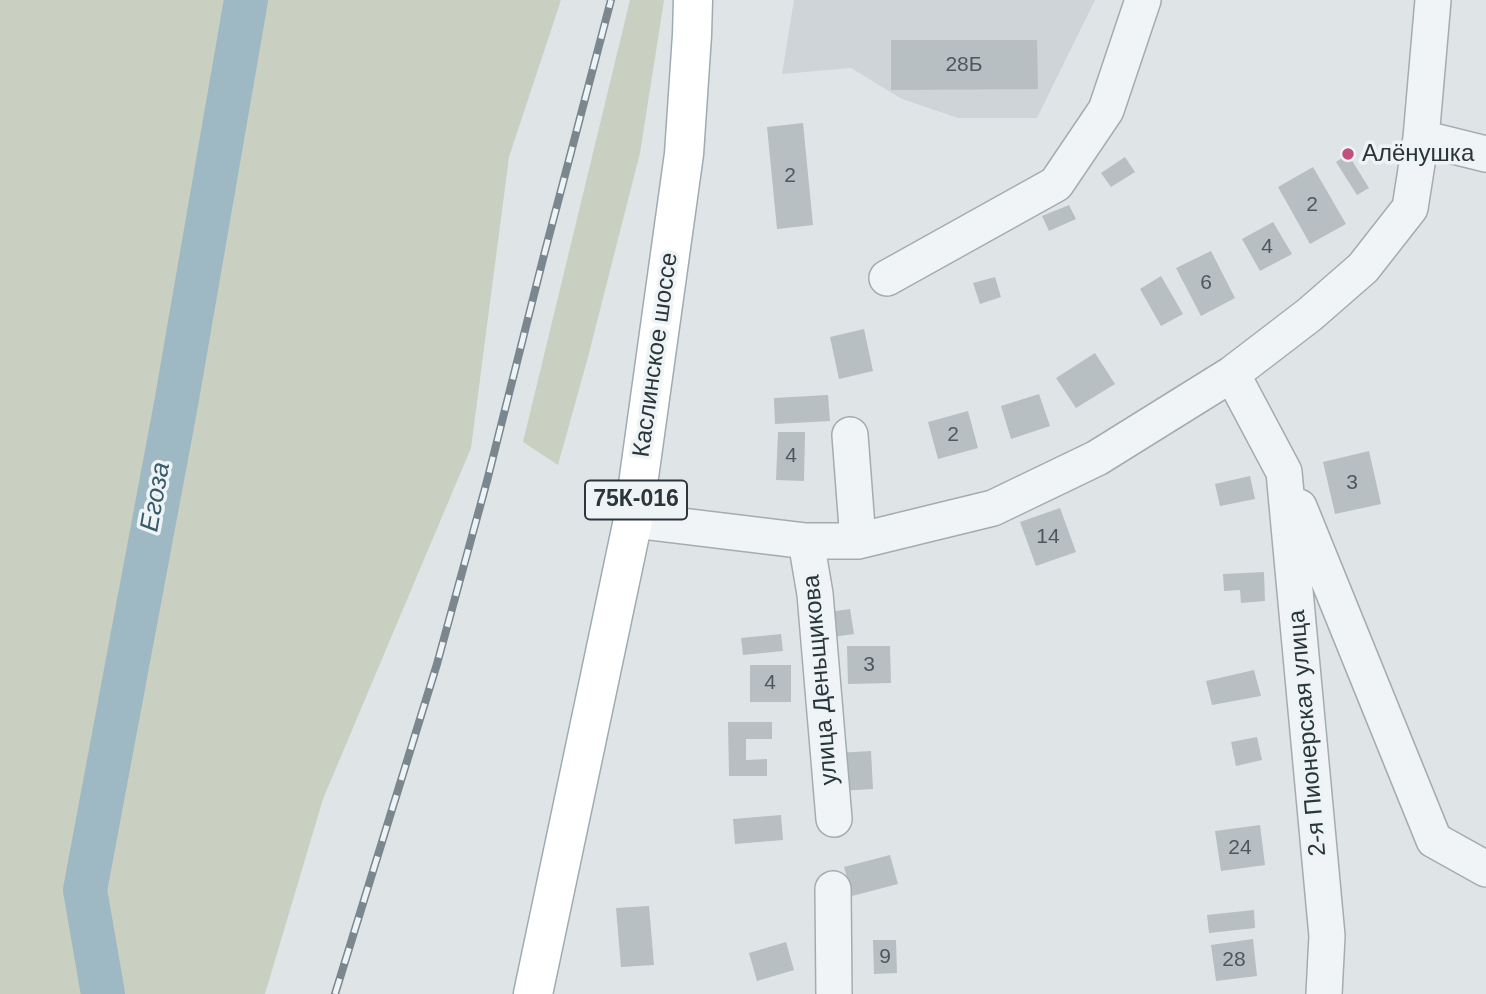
<!DOCTYPE html>
<html>
<head>
<meta charset="utf-8">
<style>
  body { margin:0 }
  canvas { display:block; background:#dfe4e7 }
</style>
</head>
<body>
<canvas width="1486" height="994"></canvas>
<script>
const g = document.querySelector('canvas').getContext('2d');
g.lineJoin = 'round';
function fillPath(path, color) { g.fillStyle = color; g.fill(path, 'evenodd'); }
const shape = rows => new Path2D(rows.map(r => 'M' + r).join(''));
function stroke(path, color, width, dash) { g.strokeStyle = color; g.lineWidth = width; g.lineCap = dash ? 'butt' : 'round'; g.setLineDash(dash || []); g.stroke(path); }
function drawText(font, color, halo, rows, align = 'center') {
  g.font = font + ' Arial,sans-serif'; g.lineWidth = 7; g.setLineDash([]); g.textBaseline = 'middle'; g.strokeStyle = halo; g.fillStyle = color; for (const [text, x, y, turn = 0] of rows) {
    g.save(); g.translate(x, y); g.rotate((+turn || 0) * Math.PI / 180); g.textAlign = isNaN(turn) ? turn : align; if (halo) g.strokeText(text, 0, 0); g.fillText(text, 0, 0); g.restore();
  }
}
fillPath(shape([
  [794,0,1095,0,1037,118,958,118,902,99,851,68,782,74]
]), '#ced4d8');
fillPath(shape([
  [0,0,561,0,509,157,471,448,323,799,265,994,0,994],
  [630,0,664,0,663,7,640,153,588,357,558,465,523,442]
]), '#c9d0c1');
stroke(shape([
  [103,994,85,890,176,404,246,0]
]), '#9eb9c3', 44);
fillPath(shape([
  [891,40,1037,40,1038,89,891,90],
  [803,123,813,225,777,229,767,127],
  [1348,154,1369,188,1357,195,1336,162],
  [1125,157,1135,172,1111,187,1101,173],
  [1313,167,1346,224,1310,244,1278,187],
  [1069,205,1076,219,1049,231,1042,216],
  [1273,222,1292,254,1260,271,1242,239],
  [1211,251,1235,298,1201,316,1176,268],
  [1161,276,1183,314,1161,326,1140,289],
  [995,277,1001,297,980,304,973,283],
  [864,329,873,371,839,379,830,337],
  [1095,353,1115,384,1076,408,1056,378],
  [1039,394,1050,426,1011,439,1001,406],
  [828,395,830,421,775,424,774,398],
  [968,411,978,448,938,459,928,422],
  [778,432,805,432,804,481,776,480],
  [1369,451,1381,504,1335,514,1323,462],
  [1250,476,1255,499,1220,506,1215,484],
  [1060,508,1076,552,1036,566,1020,522],
  [1264,572,1265,601,1241,603,1240,590,1224,591,1223,574],
  [850,609,854,634,833,637,829,612],
  [781,634,783,651,743,655,741,638],
  [847,646,890,646,891,683,848,684],
  [750,665,791,665,791,702,750,702],
  [1254,670,1261,696,1212,705,1206,681],
  [728,722,772,722,772,739,746,739,746,760,767,759,767,776,729,776],
  [1257,737,1262,760,1236,766,1231,742],
  [871,751,873,789,839,791,837,753],
  [781,815,783,840,735,844,733,819],
  [1260,825,1265,865,1221,871,1215,831],
  [890,855,898,884,852,896,844,867],
  [649,906,654,965,621,967,616,908],
  [1254,910,1255,928,1209,933,1207,915],
  [1253,939,1257,976,1216,981,1211,945],
  [873,940,896,940,897,973,874,974],
  [786,942,794,970,757,981,749,953]
]), '#b7bfc3');
const minor = shape([
  [1421,138,1486,154],
  [887,278,1056,184,1106,110,1143,0],
  [1232,374,1284,472,1327,936,1324,994],
  [850,435,858,541],
  [1299,507,1434,840,1486,869],
  [633,520,806,541,858,541,993,508,1097,458,1232,374,1309,315,1363,268,1410,208,1421,138,1433,0],
  [806,541,815,594,834,819],
  [833,889,834,994]
]);
const major = shape([
  [533,994,633,520,684,154,692,35,693,0]
]);
stroke(minor, '#a5acb0', 38);
stroke(major, '#a0abb1', 41);
stroke(minor, '#f1f4f6', 35);
stroke(major, '#fff', 38);
const rail = shape([
  [335,994,437,664,487,481,544,255,611,0]
]);
stroke(rail, '#7a878f', 8);
stroke(rail, '#eef3f5', 5, [16]);
for (const [x, y, r, color] of [
  [1348,154,7,"#c0507c"]
]) { const dot = new Path2D(); dot.arc(x, y, r, 0, 2 * Math.PI); g.fillStyle = color; g.fill(dot); stroke(dot, '#eef3f5', 2.5); }
drawText('21px', '#4d585e', null, [
  ["28Б",964,65],
  ["2",790,176],
  ["2",1312,205],
  ["4",1267,247],
  ["6",1206,283],
  ["2",953,435],
  ["4",791,456],
  ["3",1352,483],
  ["14",1048,537],
  ["3",869,665],
  ["4",770,683],
  ["24",1240,848],
  ["9",885,957],
  ["28",1234,960]
]);
for (const [x, y, w] of [
  [636,500,102]
]) { const box = new Path2D(); box.roundRect(x - w / 2, y - 19.5, w, 39, 5); g.fillStyle = '#eef3f5'; g.fill(box); stroke(box, '#2a353c', 2); }
drawText('bold 23px', '#2a353c', null, [
  ["75К-016",636,500]
]);
drawText('24px', '#2a353c', '#eef3f5', [
  ["Алёнушка",1362,154]
], 'left');
drawText('24px', '#2a353c', '#eef3f5', [
  ["Каслинское шоссе",656,355,-82],
  ["улица Деньщикова",821,680,-95],
  ["2-я Пионерская улица",1308,733,-95]
]);
drawText('italic 26px', '#385c6c', '#eef3f5', [
  ["Егоза",156,497,-80]
]);
</script>
</body>
</html>
